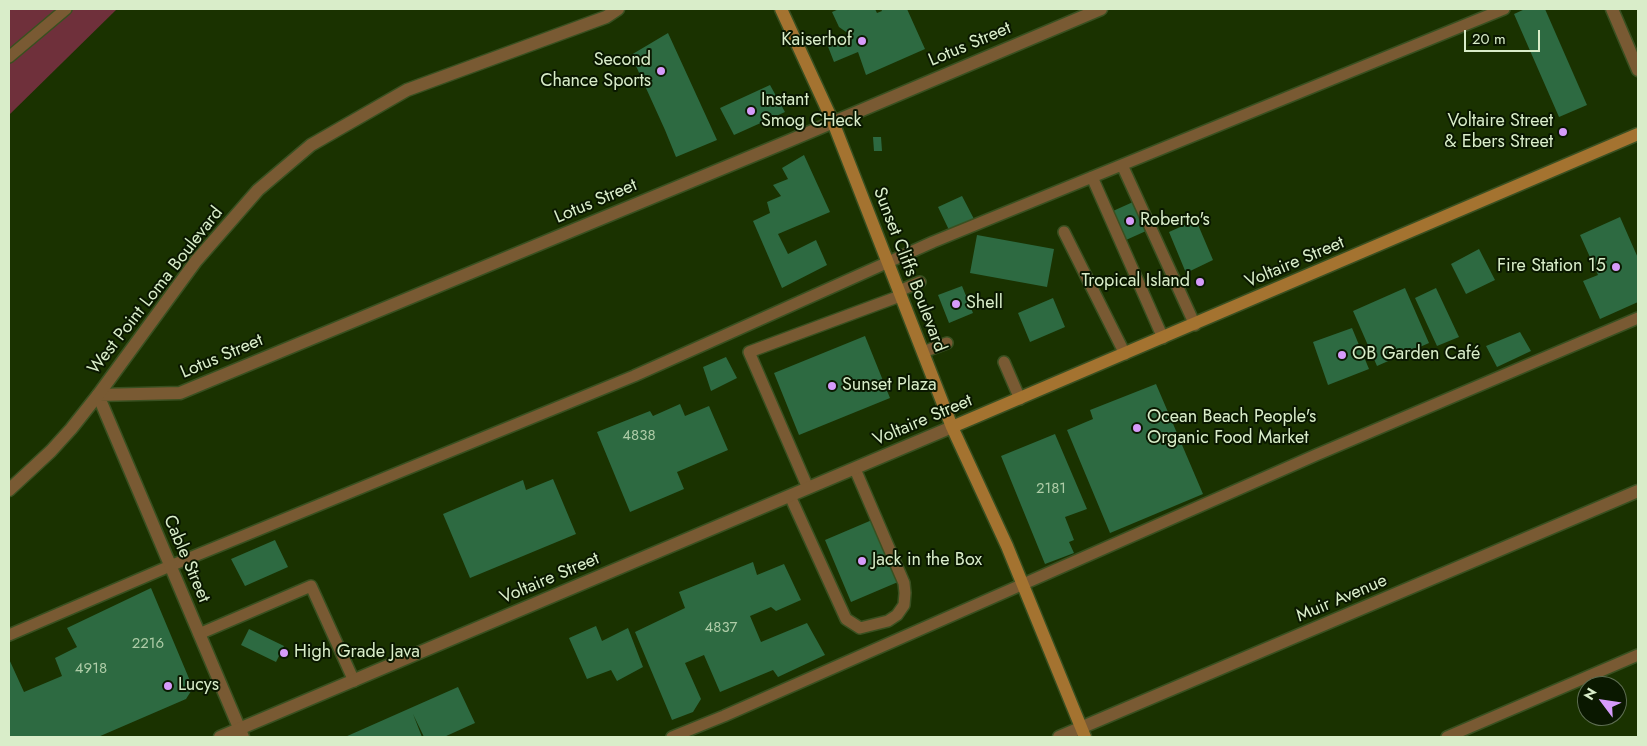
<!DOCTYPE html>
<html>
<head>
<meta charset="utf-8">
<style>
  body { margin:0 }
  #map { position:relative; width:1647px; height:746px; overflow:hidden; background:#1a3200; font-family:Jost,sans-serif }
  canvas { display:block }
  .frame { position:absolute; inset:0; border:10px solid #d9edc9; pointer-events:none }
  .north { position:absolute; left:1577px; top:676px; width:50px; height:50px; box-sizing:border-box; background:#0a1800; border:1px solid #5d6d50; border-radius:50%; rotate:301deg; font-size:14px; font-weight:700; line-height:20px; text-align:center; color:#d9edc9 }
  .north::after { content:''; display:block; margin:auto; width:18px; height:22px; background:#d69bfa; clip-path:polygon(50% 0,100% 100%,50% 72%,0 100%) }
  .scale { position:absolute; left:1464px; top:30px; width:76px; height:22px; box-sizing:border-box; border:2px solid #d9edc9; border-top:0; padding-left:6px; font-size:15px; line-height:18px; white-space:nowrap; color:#d9edc9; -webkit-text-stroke:4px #0a1800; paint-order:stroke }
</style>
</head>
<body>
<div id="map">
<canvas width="1647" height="746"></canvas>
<div class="frame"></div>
<div class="north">N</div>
<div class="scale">20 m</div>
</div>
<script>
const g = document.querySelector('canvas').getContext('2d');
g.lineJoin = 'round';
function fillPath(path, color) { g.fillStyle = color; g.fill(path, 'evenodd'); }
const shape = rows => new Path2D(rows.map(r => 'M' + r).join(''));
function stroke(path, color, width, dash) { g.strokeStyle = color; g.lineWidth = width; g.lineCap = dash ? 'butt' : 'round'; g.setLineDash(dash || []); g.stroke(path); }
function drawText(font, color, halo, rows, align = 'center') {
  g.font = font + ' Jost,sans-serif'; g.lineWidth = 4; g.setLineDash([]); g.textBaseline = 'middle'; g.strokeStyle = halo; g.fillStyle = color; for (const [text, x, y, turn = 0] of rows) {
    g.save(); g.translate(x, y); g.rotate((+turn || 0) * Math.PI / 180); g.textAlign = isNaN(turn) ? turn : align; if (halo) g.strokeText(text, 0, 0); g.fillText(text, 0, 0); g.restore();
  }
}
fillPath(shape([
  [9,9,117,9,9,115]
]), '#6f303b');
fillPath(shape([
  [839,9,875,9,877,13,882,11,881,9,907,9,925,49,866,75,858,52,834,62,827,44,849,34,839,27,832,12],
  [1525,9,1545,9,1587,105,1559,117,1514,14],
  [668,33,717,140,676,157,665,130,631,55],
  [770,85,785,112,734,135,720,108],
  [873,137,881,137,882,151,874,151],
  [804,155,830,212,778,234,788,254,816,240,827,265,782,288,753,221,770,213,767,202,781,196,773,185,788,179,782,168],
  [962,196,974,219,949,230,938,207],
  [1133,202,1146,231,1126,240,1113,211],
  [1620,217,1638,258,1638,302,1600,319,1583,281,1598,275,1580,235],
  [1196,220,1213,260,1186,273,1169,232],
  [977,235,1054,249,1047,287,970,273],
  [1479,249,1495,280,1466,294,1451,264],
  [962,286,973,313,949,323,938,295],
  [1405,288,1429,343,1377,366,1353,311],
  [1436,288,1459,337,1437,346,1415,298],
  [1053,298,1065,327,1030,342,1018,313],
  [1352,328,1369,369,1328,385,1313,342],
  [1520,332,1531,351,1497,367,1486,346],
  [865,336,890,398,799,435,774,373],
  [726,357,737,378,711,391,703,367],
  [1156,384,1203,494,1110,533,1067,430,1093,419,1090,410],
  [680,404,685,416,709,406,728,450,677,472,684,489,630,512,597,432,650,411,653,416],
  [1055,434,1087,509,1065,517,1074,540,1069,542,1074,553,1045,564,1001,456],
  [553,479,576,534,470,578,443,514,523,480,526,490],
  [872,520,898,582,851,602,825,540],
  [275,540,288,567,245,586,231,559],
  [753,562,757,575,784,564,801,600,776,611,771,607,750,616,761,642,807,623,825,655,778,677,773,670,720,692,704,655,685,663,701,699,693,712,672,720,635,632,685,608,679,592],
  [151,588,193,688,186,699,98,737,9,737,9,659,24,692,62,676,55,658,77,647,67,628],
  [596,626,602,641,628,628,643,667,617,681,611,670,587,679,569,638],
  [249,629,284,646,276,662,241,645],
  [458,687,475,723,444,737,424,737,413,714,422,737,345,737]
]), '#2d6a41');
const service = shape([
  [9,57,66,9],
  [1122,165,1195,325],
  [1092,177,1163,338],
  [1064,232,1125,354],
  [899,291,920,282],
  [923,352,947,343],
  [1004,362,1020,399],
  [808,488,749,352,900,296],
  [790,496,846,619,860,628,888,621,897,615,904,605,905,593,904,583,855,469],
  [199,634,311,586,354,681],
  [9,635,170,566,634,376,933,242,1504,9],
  [672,737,724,716,1316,455,1638,318],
  [1447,737,1638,655]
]);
const minor = shape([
  [1612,9,1638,70],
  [243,737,98,395,180,393,791,140,1101,9],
  [1059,737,1638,491]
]);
const tertiary = shape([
  [9,490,51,451,71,429,98,395,196,261,258,190,311,145,407,90,606,17,618,9],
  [220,737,952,427]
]);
const secondary = shape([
  [781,9,833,122,952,427,1007,546,1085,737],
  [952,427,1638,134]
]);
stroke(service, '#395020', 14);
stroke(minor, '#395020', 15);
stroke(tertiary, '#395020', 15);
stroke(secondary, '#395020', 15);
stroke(service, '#795a33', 11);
stroke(minor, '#795a33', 12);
stroke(tertiary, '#795a33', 12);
stroke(secondary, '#a47330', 12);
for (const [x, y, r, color] of [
  [862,41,5,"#d69bfa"],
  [661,71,5,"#d69bfa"],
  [751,111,5,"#d69bfa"],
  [1563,132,5,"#d69bfa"],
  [1130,221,5,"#d69bfa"],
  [1616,267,5,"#d69bfa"],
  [1200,282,5,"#d69bfa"],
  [956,304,5,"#d69bfa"],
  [1342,355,5,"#d69bfa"],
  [832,386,5,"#d69bfa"],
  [1137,428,5,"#d69bfa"],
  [862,561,5,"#d69bfa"],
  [284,653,5,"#d69bfa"],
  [168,686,5,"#d69bfa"]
]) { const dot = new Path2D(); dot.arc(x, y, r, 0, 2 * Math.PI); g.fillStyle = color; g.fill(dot); stroke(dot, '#0a1800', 2); }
drawText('15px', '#aecca7', null, [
  ["4838",639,436],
  ["2181",1051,489],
  ["4837",721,628],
  ["2216",148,644],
  ["4918",91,669]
]);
drawText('18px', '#d9edc9', '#0a1800', [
  ["Kaiserhof",852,41,"right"],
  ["Second",651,61,"right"],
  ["Chance Sports",651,82,"right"],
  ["Instant",761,101],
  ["Smog CHeck",761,122],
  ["Voltaire Street",1553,122,"right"],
  ["& Ebers Street",1553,143,"right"],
  ["Roberto's",1140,221],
  ["Fire Station 15",1606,267,"right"],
  ["Tropical Island",1190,282,"right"],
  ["Shell",966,304],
  ["OB Garden Café",1352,355],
  ["Sunset Plaza",842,386],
  ["Ocean Beach People's",1147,418],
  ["Organic Food Market",1147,439],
  ["Jack in the Box",872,561],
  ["High Grade Java",294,653],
  ["Lucys",178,686]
], 'left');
drawText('18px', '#d9edc9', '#0a1800', [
  ["Lotus Street",970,45,-23],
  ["Lotus Street",596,202,-23],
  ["Voltaire Street",1295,263,-23],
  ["Sunset Cliffs Boulevard",909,270,69],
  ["West Point Loma Boulevard",156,291,-52],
  ["Lotus Street",222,357,-23],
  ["Voltaire Street",923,421,-23],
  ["Cable Street",186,559,67],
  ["Voltaire Street",550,579,-23],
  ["Muir Avenue",1342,599,-23]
]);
</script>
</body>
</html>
